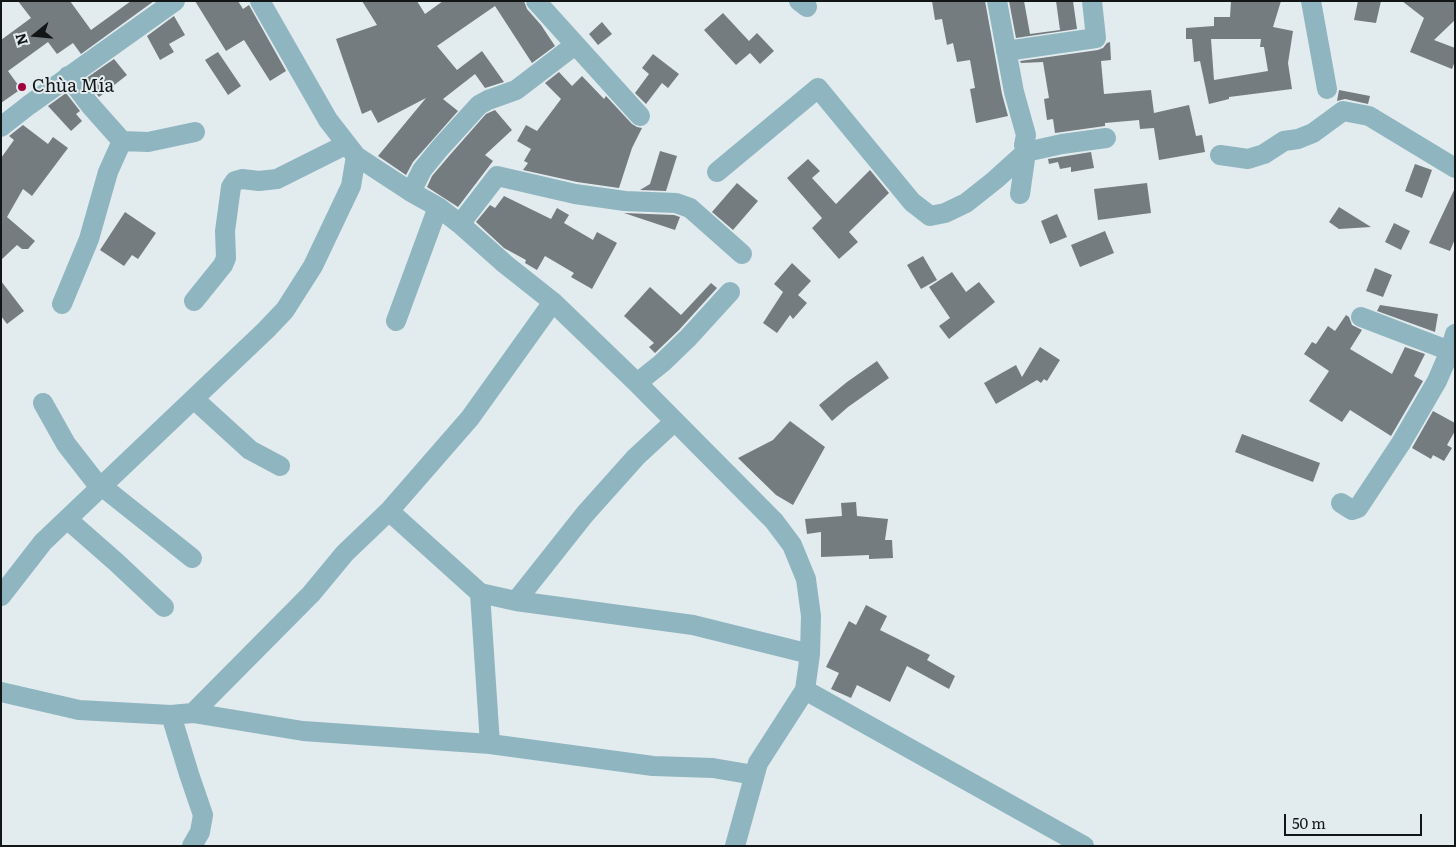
<!DOCTYPE html>
<html>
<head>
<meta charset="utf-8">
<style>
  body { margin:0 }
  #map { position:relative; width:1456px; height:847px; overflow:hidden; background:#e2ebee; font-family:Literata,serif }
  canvas { display:block }
  .frame { position:absolute; inset:0; border:2px solid #131617; pointer-events:none }
  .north { position:absolute; left:10px; top:10px; width:50px; height:50px; -webkit-text-stroke:4px #e2ebee; paint-order:stroke; rotate:253deg; font-size:14px; font-weight:700; line-height:20px; text-align:center; color:#131617 }
  .north::after { content:''; display:block; margin:auto; width:18px; height:22px; background:#131617; clip-path:polygon(50% 0,100% 100%,50% 72%,0 100%) }
  .scale { position:absolute; left:1284px; top:814px; width:138px; height:22px; box-sizing:border-box; border:2px solid #131617; border-top:0; padding-left:6px; font-size:15px; line-height:18px; white-space:nowrap; color:#131617; -webkit-text-stroke:4px #e2ebee; paint-order:stroke }
</style>
</head>
<body>
<div id="map">
<canvas width="1456" height="847"></canvas>
<div class="frame"></div>
<div class="north">N</div>
<div class="scale">50 m</div>
</div>
<script>
const g = document.querySelector('canvas').getContext('2d');
g.lineJoin = 'round';
function fillPath(path, color) { g.fillStyle = color; g.fill(path, 'evenodd'); }
const shape = rows => new Path2D(rows.map(r => 'M' + r).join(''));
function stroke(path, color, width, dash) { g.strokeStyle = color; g.lineWidth = width; g.lineCap = dash ? 'butt' : 'round'; g.setLineDash(dash || []); g.stroke(path); }
function drawText(font, color, halo, rows, align = 'center') {
  g.font = font + ' Literata,serif'; g.lineWidth = 4; g.setLineDash([]); g.textBaseline = 'middle'; g.strokeStyle = halo; g.fillStyle = color; for (const [text, x, y, turn = 0] of rows) {
    g.save(); g.translate(x, y); g.rotate((+turn || 0) * Math.PI / 180); g.textAlign = isNaN(turn) ? turn : align; if (halo) g.strokeText(text, 0, 0); g.fillText(text, 0, 0); g.restore();
  }
}
fillPath(shape([
  [18,1,70,1,91,30,131,1,154,1,81,54,73,43,57,54,48,42,8,71,21,89,1,103,1,40,31,18],
  [195,1,238,1,243,9,249,5,286,71,270,81,244,40,226,51],
  [362,1,417,1,425,14,443,1,524,1,527,9,541,25,555,46,532,63,495,6,437,46,457,70,482,51,504,82,485,88,475,74,443,99,458,111,413,162,406,175,378,156,426,98,378,123,371,110,362,114,336,39,377,25],
  [932,1,985,1,1002,94,1008,116,976,123,970,89,975,88,970,60,957,62,953,43,947,45,942,19,935,20],
  [1009,1,1024,1,1030,34,1060,30,1056,1,1073,1,1077,29,1016,38],
  [1231,1,1281,1,1273,27,1293,31,1288,63,1292,89,1229,97,1229,99,1209,104,1200,61,1194,62,1192,39,1186,39,1186,28,1214,26,1214,17,1230,17],
  [1211,39,1261,39,1260,47,1264,47,1268,71,1214,80],
  [1358,1,1381,1,1376,23,1354,20],
  [1402,1,1455,1,1455,20,1434,40,1455,48,1455,61,1452,69,1410,52,1424,18],
  [723,13,749,41,757,33,774,51,760,64,750,53,736,65,704,30],
  [174,16,185,35,169,44,174,52,160,60,147,36],
  [602,22,612,34,598,45,589,34],
  [1110,42,1111,60,1101,61,1104,94,1151,90,1154,113,1189,105,1196,136,1202,135,1205,152,1159,160,1154,128,1140,129,1139,120,1105,123,1105,126,1055,133,1053,119,1047,120,1044,99,1049,98,1043,62,1021,63,1020,61,1098,50,1103,48,1107,43],
  [218,52,241,86,228,95,205,60],
  [653,54,679,74,668,88,662,83,646,104,635,93,649,74,642,68],
  [114,59,127,75,99,97,85,79],
  [559,72,572,86,582,76,604,99,606,96,632,124,637,127,642,128,632,148,619,188,577,182,523,170,528,163,524,161,531,149,517,141,526,125,537,131,561,99,545,83],
  [1339,90,1370,96,1368,104,1345,99,1337,101],
  [66,93,80,111,76,114,82,121,71,131,48,106],
  [495,110,512,130,485,155,493,161,458,207,427,187,432,176,449,156,486,114],
  [23,125,48,144,53,137,68,148,32,196,23,189,7,217,35,241,28,249,22,249,17,245,1,260,1,158,14,140,9,136],
  [660,151,677,156,666,191,640,190,650,184],
  [1091,152,1094,168,1071,172,1071,167,1060,169,1058,162,1049,164,1048,159],
  [808,159,820,171,812,178,836,204,870,170,889,193,849,232,858,242,839,259,812,228,822,218,787,178],
  [1415,164,1432,170,1422,198,1405,191],
  [737,183,758,201,733,230,712,212],
  [1147,183,1151,213,1098,220,1094,189],
  [1455,188,1455,239,1450,251,1429,243],
  [504,196,551,219,557,208,569,215,564,223,593,240,597,232,617,243,592,289,571,277,574,273,545,256,537,270,525,263,526,260,504,248,476,222,490,205,495,208],
  [1339,207,1371,227,1339,229,1329,222],
  [125,212,156,233,138,259,132,255,124,266,100,250],
  [624,213,674,215,680,217,675,230],
  [1057,214,1067,237,1050,244,1041,221],
  [1394,223,1410,231,1401,250,1385,242],
  [1105,231,1114,253,1080,267,1071,245],
  [923,256,937,280,921,289,907,265],
  [792,263,811,281,798,295,807,303,793,319,790,315,777,333,763,323,783,292,774,284],
  [1375,268,1392,275,1383,297,1366,291],
  [952,272,966,292,979,282,995,302,949,339,939,326,950,318,929,287],
  [1,281,24,311,7,324,1,316],
  [711,283,717,288,679,330,655,353,649,347,654,343,624,316,650,287,681,315],
  [1380,305,1438,314,1435,332,1377,311],
  [1346,315,1349,317,1352,325,1362,330,1350,349,1392,374,1405,347,1425,354,1414,376,1423,381,1391,436,1350,410,1342,422,1309,401,1329,371,1304,354,1312,342,1316,344,1328,326,1335,331],
  [1040,347,1060,360,1047,381,1044,379,1041,383,1037,380,996,404,984,383,1016,365,1022,377],
  [877,361,889,378,848,407,832,421,819,405,847,382],
  [1433,411,1455,423,1455,431,1447,445,1452,448,1444,461,1433,455,1431,459,1412,448],
  [790,421,825,447,793,505,776,495,738,458,773,440],
  [1242,434,1320,463,1313,482,1235,452],
  [856,502,857,516,888,519,885,540,892,540,893,558,869,559,869,555,821,557,821,532,807,534,805,519,842,516,841,503],
  [866,605,887,616,880,630,930,655,927,660,955,676,949,689,907,666,890,702,857,685,851,698,831,689,839,673,826,667,849,621,856,625]
]), '#747c7f');
stroke(shape([
  [260,1,328,120,356,156,411,192,438,207,460,224,505,264,553,302,637,383,774,521,792,545,806,579,811,616,810,654,805,690],
  [536,1,640,116],
  [799,1,807,7],
  [997,1,1014,92,1026,135,1024,145,1026,152,1020,194],
  [1311,1,1327,89],
  [1006,51,1096,38,1092,1],
  [68,76,90,105,122,141,148,142,195,132],
  [1,127,29,105,175,1],
  [1220,155,1248,159,1264,154,1284,141,1298,139,1313,133,1343,111,1369,116,1455,168],
  [717,172,818,88,912,202,930,216,945,213,966,203,995,180,1026,152,1062,144,1106,138],
  [411,192,422,170,440,148,479,105,488,100,516,90,575,45],
  [460,224,497,176,575,194,625,201,676,203,690,208,742,254],
  [194,301,223,265,226,258,225,231,231,187,235,181,242,179,259,181,277,179,347,144],
  [62,304,89,239,108,172,122,141],
  [1361,317,1450,351],
  [396,321,438,207],
  [637,383,662,363,688,338,730,292],
  [194,399,250,450,280,466],
  [43,403,66,444,94,480,192,558],
  [1341,503,1352,510,1358,508,1401,443,1437,381,1450,351,1455,334],
  [389,511,480,593,490,744],
  [67,519,116,562,164,607],
  [480,593,516,601,693,625,810,654],
  [1,596,43,542,266,330,285,310,313,266,351,186,356,156],
  [516,601,585,514,636,457,675,421],
  [1,692,79,710,171,715,193,713,303,731,490,744,653,766,713,768,754,775],
  [193,713,311,594,345,553,389,511,470,418,553,302],
  [171,715,189,774,203,815,200,832,192,846],
  [735,846,758,763,805,690,1084,846]
]), '#8fb5c1', 20);
for (const [x, y, r, color] of [
  [22,87,5,"#a0013f"]
]) { const dot = new Path2D(); dot.arc(x, y, r, 0, 2 * Math.PI); g.fillStyle = color; g.fill(dot); stroke(dot, '#e2ebee', 2); }
drawText('18px', '#131617', '#e2ebee', [
  ["Chùa Mía",32,87]
], 'left');
</script>
</body>
</html>
